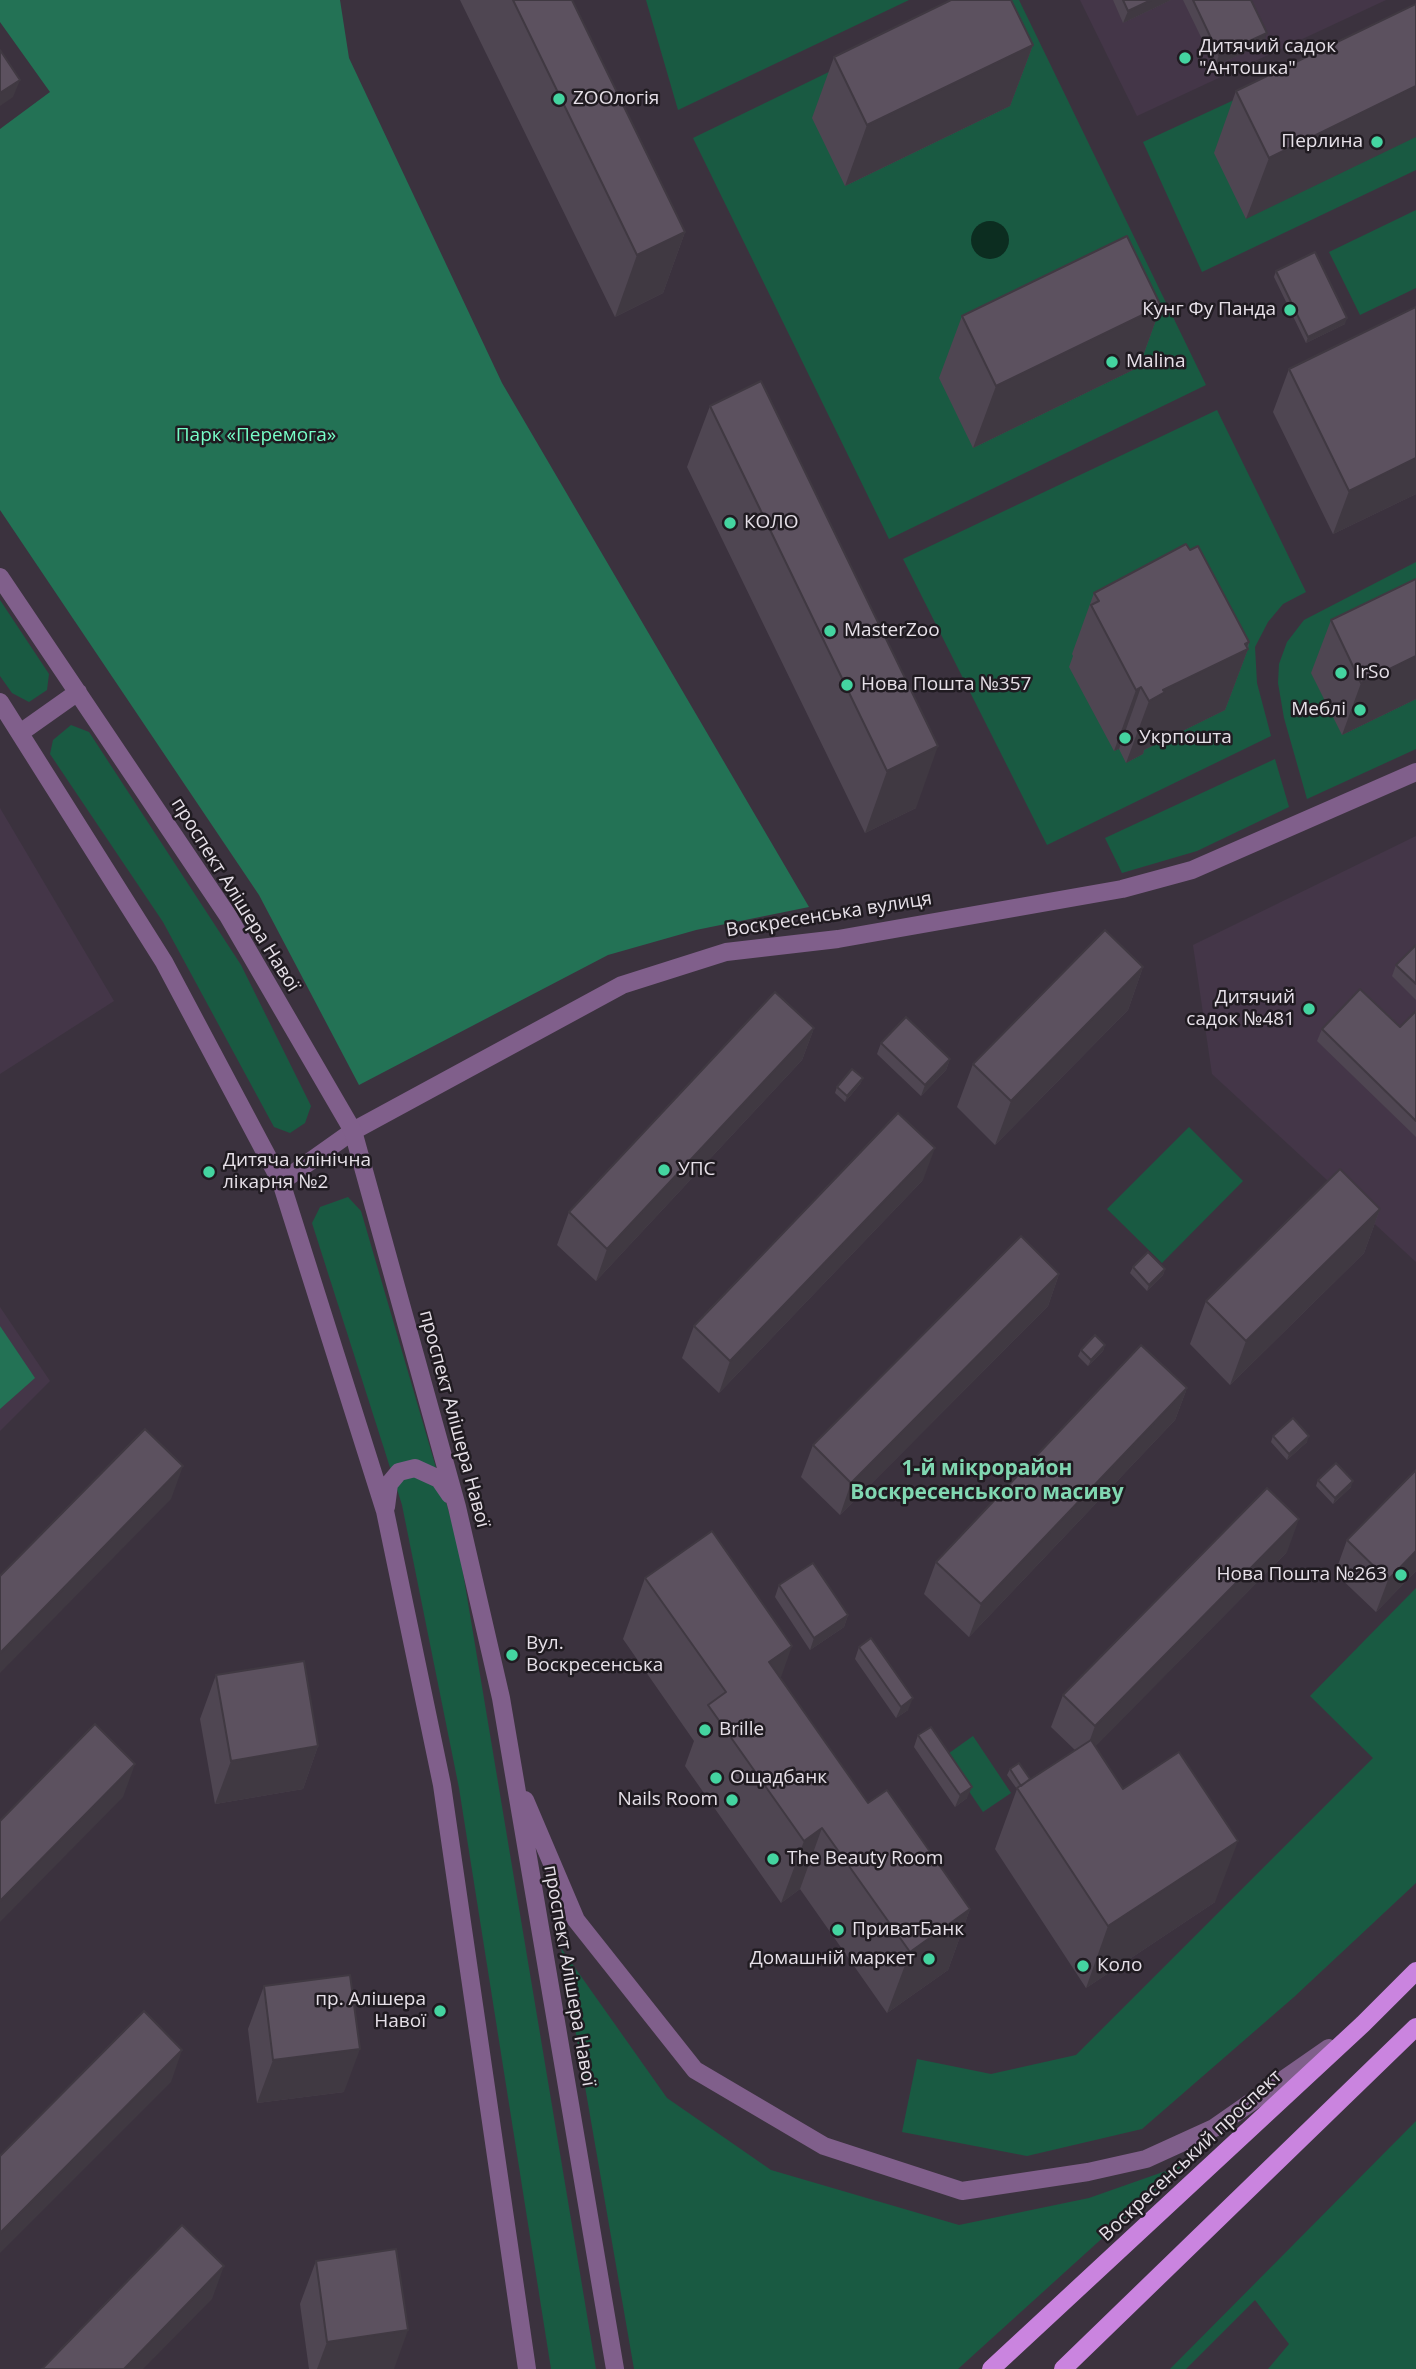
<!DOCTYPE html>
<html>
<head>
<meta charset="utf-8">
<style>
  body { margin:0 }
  canvas { display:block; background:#3b323e }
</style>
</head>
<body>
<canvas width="1416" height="2369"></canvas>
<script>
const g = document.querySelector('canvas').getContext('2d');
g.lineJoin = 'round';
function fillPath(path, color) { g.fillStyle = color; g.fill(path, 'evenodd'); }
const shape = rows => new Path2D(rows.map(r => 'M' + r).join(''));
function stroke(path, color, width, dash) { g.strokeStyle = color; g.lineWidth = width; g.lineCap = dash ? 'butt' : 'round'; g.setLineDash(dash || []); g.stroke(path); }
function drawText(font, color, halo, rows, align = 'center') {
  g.font = font + ' "Open Sans",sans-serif'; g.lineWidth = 5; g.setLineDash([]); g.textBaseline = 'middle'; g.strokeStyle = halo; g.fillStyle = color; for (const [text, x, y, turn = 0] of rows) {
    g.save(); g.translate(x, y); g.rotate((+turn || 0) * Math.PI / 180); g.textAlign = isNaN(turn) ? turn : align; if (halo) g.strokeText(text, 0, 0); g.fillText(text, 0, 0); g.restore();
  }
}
fillPath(shape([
  [1080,0,1386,0,1137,116],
  [0,808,114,1001,0,1074],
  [1416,836,1416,1262,1212,1074,1193,945],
  [0,1307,50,1381,0,1431]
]), '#443648');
fillPath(shape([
  [646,0,909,0,678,110],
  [977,0,1019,0,1206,385,889,539,693,138],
  [1416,16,1416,170,1202,272,1143,142],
  [1416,210,1416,288,1360,315,1329,252],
  [1217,410,1306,592,1283,604,1268,622,1255,647,1257,683,1271,736,1047,845,903,559],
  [1416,562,1416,749,1307,799,1284,718,1278,683,1279,664,1287,642,1304,620],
  [0,600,49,674,47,690,29,702,12,693,0,676],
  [71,725,89,732,241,965,311,1106,305,1123,290,1133,274,1127,163,922,50,754,53,740],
  [1275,759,1289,807,1197,851,1122,873,1105,838],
  [1189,1127,1243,1181,1162,1263,1107,1209],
  [348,1197,361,1211,458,1543,596,2369,551,2369,459,1788,402,1505,312,1223,320,1207],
  [1416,1588,1416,1883,1294,1997,1142,2129,1027,2156,902,2132,917,2059,991,2074,1076,2055,1373,1758,1310,1696],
  [973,1736,1011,1793,983,1812,945,1756],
  [561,1948,667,2098,771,2170,959,2225,1089,2198,1183,2165,958,2369,634,2369],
  [1416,2121,1416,2369,1268,2369,1289,2344,1255,2300,1186,2369,1170,2369]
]), '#195a42');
fillPath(shape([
  [0,0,340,0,349,58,502,383,809,907,696,930,608,955,359,1085,259,895,0,510,0,129,50,92,0,22],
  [0,1326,35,1378,0,1409]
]), '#237255');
fillPath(shape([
  '971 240a19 19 0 1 1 38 0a19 19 0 1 1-38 0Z'
]), '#0c2d20');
stroke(shape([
  [281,1182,353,1131,622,985,726,952,838,939,1122,889,1192,870,1416,772]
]), '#805f8b', 18);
stroke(shape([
  [0,577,228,916,353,1131,457,1507,501,1698,615,2369],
  [0,702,164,962,281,1182,385,1511,442,1785,527,2369],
  [20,733,78,692],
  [386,1507,389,1484,399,1472,415,1468,439,1479,450,1495],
  [525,1800,576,1920,695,2070,824,2146,962,2191,1088,2172,1146,2159,1214,2128,1329,2048]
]), '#805f8b', 18);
stroke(shape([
  [991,2369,1363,2024,1416,1971],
  [1063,2369,1416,2027]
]), '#ca84df', 18);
fillPath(shape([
  [460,0,572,0,685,232,663,293,615,317],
  [1113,0,1171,0,1123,23],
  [1183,0,1251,0,1263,44,1215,66],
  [1416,4,1246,219,1214,153,1236,91],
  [1033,45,1010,106,845,186,812,118,834,57],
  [1276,271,1345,324,1306,343,1274,277],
  [1161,306,1139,367,973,448,939,378,962,316],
  [1289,369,1416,494,1333,534,1273,412],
  [710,406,916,808,865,833,687,467],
  [1416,579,1416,699,1342,735,1311,673,1331,620],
  [1094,593,1249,642,1248,649,1225,710,1144,750,1143,754,1126,763,1119,749,1114,751,1069,667,1073,656,1072,654],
  [1416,945,1416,1000,1392,976,1396,965],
  [1143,967,1128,1010,995,1145,957,1107,973,1064],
  [1416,1011,1416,1137,1317,1041,1322,1029,1400,1027],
  [814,1028,802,1060,596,1281,557,1245,569,1212],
  [881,1043,950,1059,946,1070,921,1096,877,1054],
  [863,1078,860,1084,845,1102,835,1093,837,1087],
  [923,1180,719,1393,682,1358,694,1326],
  [1380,1209,1364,1253,1230,1385,1190,1344,1206,1301],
  [1133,1267,1165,1269,1163,1275,1147,1291,1130,1273],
  [1059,1274,1048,1306,840,1515,801,1477,813,1445],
  [1105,1345,1103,1351,1088,1366,1078,1356,1081,1350],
  [1187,1388,1175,1420,969,1637,924,1594,936,1562],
  [1273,1436,1307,1442,1287,1460,1271,1442],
  [1416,1470,1416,1571,1376,1612,1335,1573,1347,1540],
  [1318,1480,1351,1487,1333,1504,1316,1486],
  [1287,1552,1095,1746,1123,1789,1215,1902,1086,1988,995,1849,1017,1789,1007,1775,1010,1769,1030,1779,1075,1750,1051,1727,1063,1695],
  [645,1578,780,1678,868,1803,970,1909,948,1970,887,2013,800,1889,781,1903,685,1766,694,1741,623,1639],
  [779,1585,848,1615,844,1627,810,1650,775,1597],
  [859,1647,908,1710,896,1718,855,1659],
  [216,1675,318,1746,303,1789,215,1804,200,1719],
  [918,1735,967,1798,955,1807,914,1747],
  [264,1986,344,2092,257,2103,248,2029],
  [316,2261,394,2369,309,2369,300,2304]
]), '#4f4652');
fillPath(shape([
  [1151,0,1171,0,1123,23,1128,11],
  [1267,33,1263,44,1215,66,1219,55],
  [1033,45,1010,106,845,186,867,125],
  [20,80,13,97,0,106,0,93],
  [1416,86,1416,137,1246,219,1269,158],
  [685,232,663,293,615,317,637,255],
  [1161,306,1139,367,973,448,996,386],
  [1347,318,1345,324,1306,343,1308,337],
  [1416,458,1416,494,1333,534,1349,491],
  [1249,642,1246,649,1248,649,1225,710,1144,750,1143,754,1126,763,1149,701,1163,690],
  [1416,656,1416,699,1342,735,1361,683],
  [1141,687,1119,749,1114,751,1136,690],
  [938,746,916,808,865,833,887,771],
  [1143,967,1128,1010,995,1145,1011,1101],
  [814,1028,802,1060,596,1281,607,1249],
  [950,1059,946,1070,921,1096,925,1085],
  [863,1078,860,1084,845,1102,847,1096],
  [935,1148,923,1180,719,1393,730,1361],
  [1380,1209,1364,1253,1230,1385,1246,1341],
  [1165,1269,1163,1275,1147,1291,1149,1285],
  [1059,1274,1048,1306,840,1515,851,1483],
  [1105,1345,1103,1351,1088,1366,1091,1360],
  [1187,1388,1175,1420,969,1637,981,1604],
  [1309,1436,1307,1442,1287,1460,1289,1454],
  [183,1466,171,1499,0,1673,0,1653],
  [1353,1481,1351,1487,1333,1504,1335,1498],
  [1299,1519,1287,1552,1083,1759,1095,1726],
  [1416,1551,1416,1571,1376,1612,1388,1580],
  [848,1615,844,1627,810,1650,814,1638],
  [792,1646,770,1708,769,1662],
  [913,1698,908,1710,896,1718,901,1707],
  [318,1746,303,1789,215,1804,231,1761],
  [135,1764,123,1797,0,1922,0,1901],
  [972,1787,967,1798,955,1807,960,1795],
  [822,1828,800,1889,781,1903,804,1841],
  [1238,1841,1215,1902,1086,1988,1108,1926],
  [970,1909,948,1970,887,2013,910,1952],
  [360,2049,344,2092,257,2103,273,2060],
  [182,2050,171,2082,0,2253,0,2233],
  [224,2266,212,2299,143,2369,124,2369],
  [408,2330,394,2369,317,2369,327,2342]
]), '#403942');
const building = shape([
  [513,0,572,0,685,232,637,255,513,0],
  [951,0,1011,0,1033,45,867,125,834,57,951,0],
  [1123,0,1151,0,1128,11,1123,0],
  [1193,0,1251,0,1267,33,1219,55,1193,0],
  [1416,4,1416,86,1269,158,1236,91,1416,4],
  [0,50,20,80,0,93,0,50],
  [1127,236,1161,306,996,386,962,316,1127,236],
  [1315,252,1347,318,1308,337,1276,271,1315,252],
  [1416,307,1416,458,1349,491,1289,369,1416,307],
  [761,381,938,746,887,771,710,406,761,381],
  [1186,544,1190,550,1198,546,1249,642,1245,644,1248,649,1163,690,1165,692,1149,701,1141,687,1136,690,1091,605,1099,601,1094,593,1186,544],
  [1416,579,1416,656,1361,683,1331,620,1416,579],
  [1105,930,1143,967,1011,1101,973,1064,1105,930],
  [1416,945,1416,984,1396,965,1416,945],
  [1360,989,1400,1027,1416,1011,1416,1121,1322,1029,1360,989],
  [775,992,814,1028,607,1249,569,1212,775,992],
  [906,1017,950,1059,925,1085,881,1043,906,1017],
  [852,1069,863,1078,847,1096,837,1087,852,1069],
  [898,1113,935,1148,730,1361,694,1326,898,1113],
  [1340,1169,1380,1209,1246,1341,1206,1301,1340,1169],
  [1021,1236,1059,1274,851,1483,813,1445,1021,1236],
  [1148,1252,1165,1269,1149,1285,1133,1267,1148,1252],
  [1095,1335,1105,1345,1091,1360,1081,1350,1095,1335],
  [1141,1345,1187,1388,981,1604,936,1562,1141,1345],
  [1293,1418,1309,1436,1289,1454,1273,1436,1293,1418],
  [145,1429,183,1466,0,1653,0,1576,145,1429],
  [1336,1463,1353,1481,1335,1498,1318,1480,1336,1463],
  [1416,1470,1416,1551,1388,1580,1347,1540,1416,1470],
  [1267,1488,1299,1519,1095,1726,1063,1695,1267,1488],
  [712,1531,792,1646,769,1662,868,1803,887,1790,970,1909,910,1952,822,1828,804,1841,708,1705,726,1692,645,1578,712,1531],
  [813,1563,848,1615,814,1638,779,1585,813,1563],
  [871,1638,913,1698,901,1707,859,1647,871,1638],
  [304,1661,318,1746,231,1761,216,1675,304,1661],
  [95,1724,135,1764,0,1901,0,1821,95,1724],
  [931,1727,972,1787,960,1795,918,1735,931,1727],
  [1091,1740,1123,1789,1179,1752,1238,1841,1108,1926,1017,1788,1091,1740],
  [1019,1763,1030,1779,1021,1786,1010,1769,1019,1763],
  [350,1975,360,2049,273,2060,264,1986,350,1975],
  [144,2011,182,2050,0,2233,0,2156,144,2011],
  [182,2225,224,2266,124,2369,42,2369,182,2225],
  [396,2249,408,2330,327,2342,316,2261,396,2249]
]);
fillPath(building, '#5c515f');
stroke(building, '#403942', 2);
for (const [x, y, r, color] of [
  [1185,58,7,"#44d4a0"],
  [559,99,7,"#44d4a0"],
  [1377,142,7,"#44d4a0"],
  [1290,310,7,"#44d4a0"],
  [1112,362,7,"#44d4a0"],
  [730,523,7,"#44d4a0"],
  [830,631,7,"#44d4a0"],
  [1341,673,7,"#44d4a0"],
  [847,685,7,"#44d4a0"],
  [1360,710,7,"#44d4a0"],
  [1125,738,7,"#44d4a0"],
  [1309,1009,7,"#44d4a0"],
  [664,1170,7,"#44d4a0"],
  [209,1172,7,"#44d4a0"],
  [1401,1575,7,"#44d4a0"],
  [512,1655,7,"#44d4a0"],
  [705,1730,7,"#44d4a0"],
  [716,1778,7,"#44d4a0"],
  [732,1800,7,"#44d4a0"],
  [773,1859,7,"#44d4a0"],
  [838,1930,7,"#44d4a0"],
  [929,1959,7,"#44d4a0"],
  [1083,1966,7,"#44d4a0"],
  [440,2011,7,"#44d4a0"]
]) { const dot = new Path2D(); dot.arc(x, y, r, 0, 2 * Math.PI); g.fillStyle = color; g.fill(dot); stroke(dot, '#201b21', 2.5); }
drawText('19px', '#e6e0e8', '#201b21', [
  ["Дитячий садок",1199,47],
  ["\"Антошка\"",1199,69],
  ["ZООлогія",573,99],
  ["Перлина",1363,142,"right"],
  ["Кунг Фу Панда",1276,310,"right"],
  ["Malina",1126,362],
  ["КОЛО",744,523],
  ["MasterZoo",844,631],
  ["IrSo",1355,673],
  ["Нова Пошта №357",861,685],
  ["Меблі",1346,710,"right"],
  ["Укрпошта",1139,738],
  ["Дитячий",1295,998,"right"],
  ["садок №481",1295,1020,"right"],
  ["Дитяча клінічна",223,1161],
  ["лікарня №2",223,1183],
  ["УПС",678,1170],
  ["Нова Пошта №263",1387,1575,"right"],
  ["Вул.",526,1644],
  ["Воскресенська",526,1666],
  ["Brille",719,1730],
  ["Ощадбанк",730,1778],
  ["Nails Room",718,1800,"right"],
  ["The Beauty Room",787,1859],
  ["ПриватБанк",852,1930],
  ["Домашній маркет",915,1959,"right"],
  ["Коло",1097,1966],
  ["пр. Алішера",426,2000,"right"],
  ["Навої",426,2022,"right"]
], 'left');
drawText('19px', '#77fec8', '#201b21', [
  ["Парк «Перемога»",256,436]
]);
drawText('19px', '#e6e0e8', '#201b21', [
  ["проспект Алішера Навої",235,895,58],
  ["Воскресенська вулиця",829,915,-9],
  ["проспект Алішера Навої",454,1419,75],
  ["проспект Алішера Навої",569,1976,80],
  ["Воскресенський проспект",1191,2156,-43]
]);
drawText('bold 21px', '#80d7b1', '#201b21', [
  ["1-й мікрорайон",987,1469],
  ["Воскресенського масиву",987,1493]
]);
</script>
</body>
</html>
